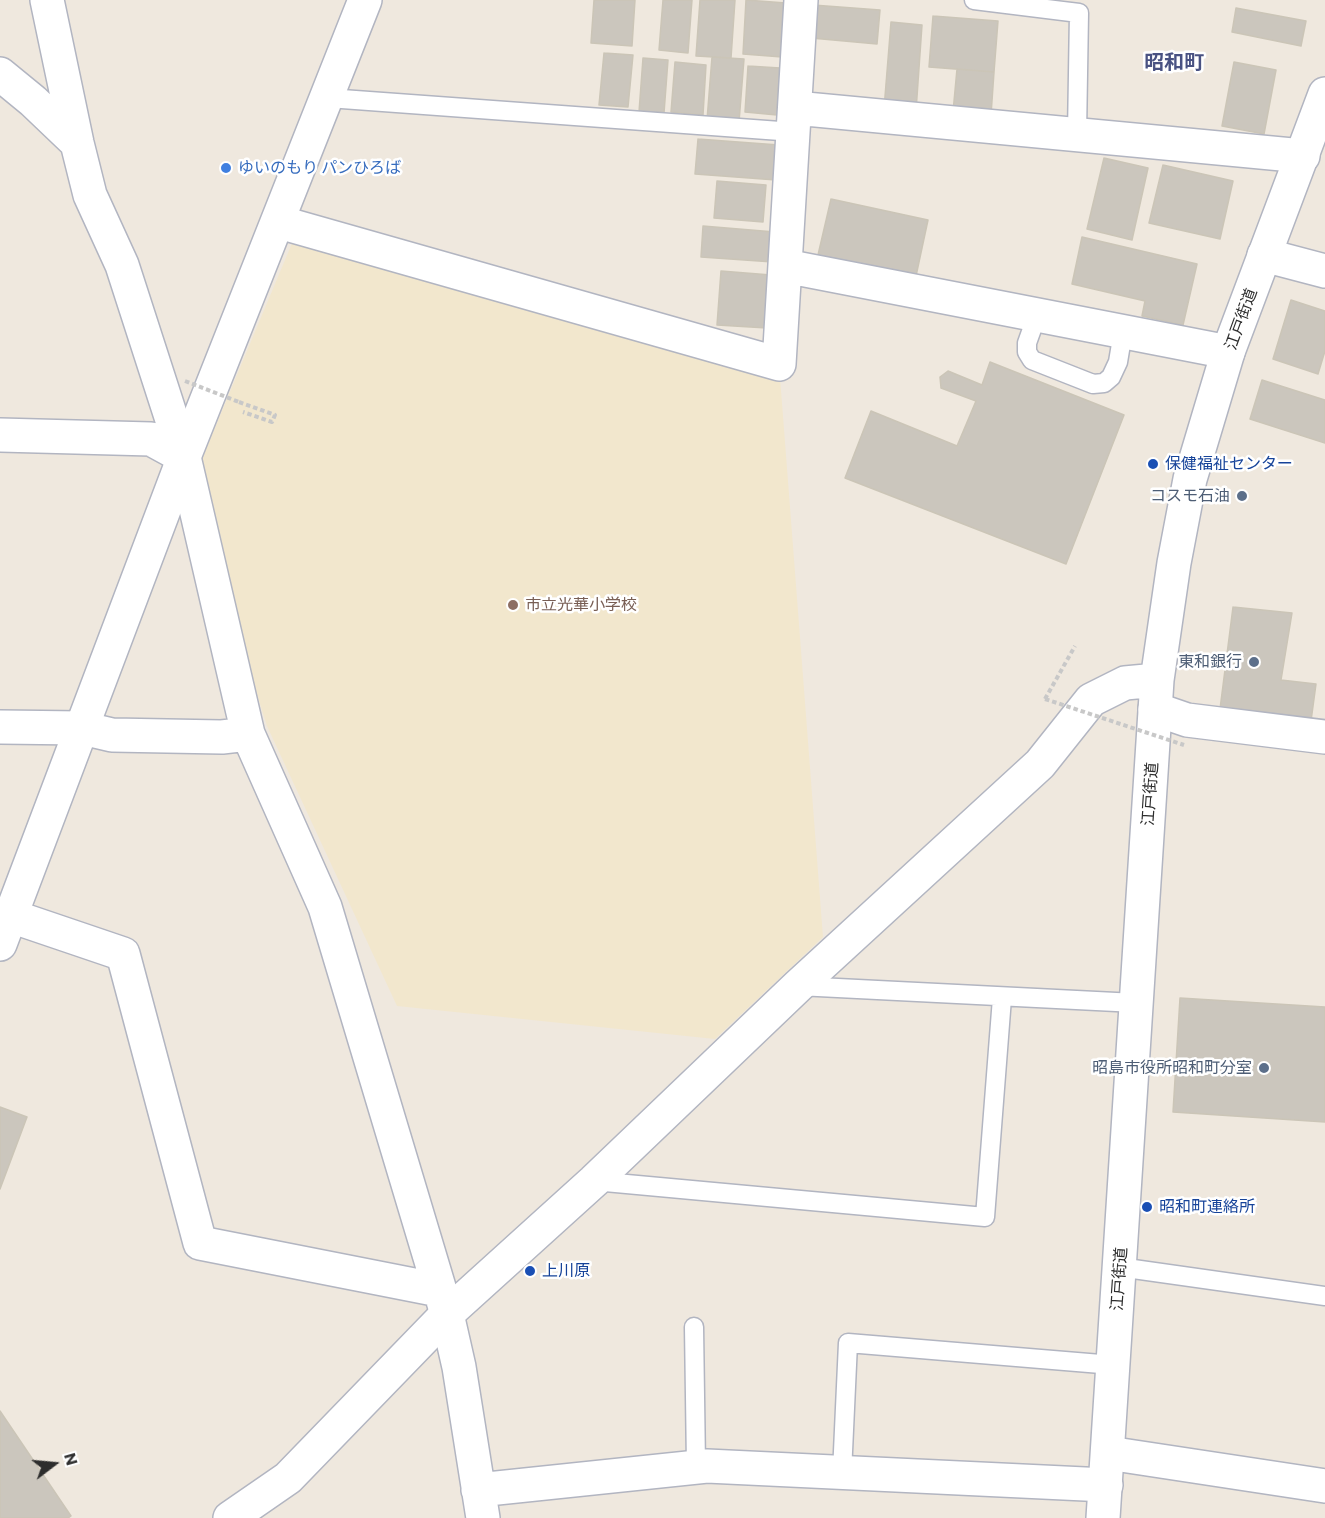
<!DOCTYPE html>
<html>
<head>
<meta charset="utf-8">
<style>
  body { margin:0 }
  #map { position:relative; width:1325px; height:1518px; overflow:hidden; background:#efe8de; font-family:Commissioner,sans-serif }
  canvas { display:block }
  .north { position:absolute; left:24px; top:1434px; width:60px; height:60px; -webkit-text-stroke:4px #fff; paint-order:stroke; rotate:74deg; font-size:16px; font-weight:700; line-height:24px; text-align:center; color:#2d2d2d }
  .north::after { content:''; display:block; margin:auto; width:21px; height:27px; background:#2d2d2d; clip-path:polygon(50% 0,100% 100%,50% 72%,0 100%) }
</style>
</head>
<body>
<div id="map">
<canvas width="1325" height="1518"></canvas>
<div class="north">N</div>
</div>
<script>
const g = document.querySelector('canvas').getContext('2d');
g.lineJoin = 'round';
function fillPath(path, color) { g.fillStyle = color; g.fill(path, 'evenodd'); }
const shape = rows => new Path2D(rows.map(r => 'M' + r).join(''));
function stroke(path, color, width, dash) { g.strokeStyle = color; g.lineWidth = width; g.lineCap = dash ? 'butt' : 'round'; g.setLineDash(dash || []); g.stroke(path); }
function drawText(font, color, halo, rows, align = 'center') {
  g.font = font + ' Commissioner,"Noto Sans JP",sans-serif'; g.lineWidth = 5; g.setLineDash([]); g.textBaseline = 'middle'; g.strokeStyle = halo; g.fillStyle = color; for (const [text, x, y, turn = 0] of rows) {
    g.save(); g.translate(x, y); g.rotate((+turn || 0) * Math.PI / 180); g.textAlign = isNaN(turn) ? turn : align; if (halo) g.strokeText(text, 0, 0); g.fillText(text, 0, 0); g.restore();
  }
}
fillPath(shape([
  [305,212,779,364,823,937,715,1039,397,1006,267,726,191,485]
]), '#f2e7cd');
const building = shape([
  [594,0,635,0,632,46,591,43,594,0],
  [663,0,692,0,688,53,659,50,663,0],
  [700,0,735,0,731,58,696,56,700,0],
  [746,0,786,3,782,57,743,54,746,0],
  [813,5,880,10,877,44,811,38,813,5],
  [1236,8,1306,21,1301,46,1232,32,1236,8],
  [933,16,998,21,994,72,929,67,933,16],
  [891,22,922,25,916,111,884,109,891,22],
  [604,53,633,55,628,107,599,105,604,53],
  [712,57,744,59,739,122,707,120,712,57],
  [643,58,668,60,664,113,639,112,643,58],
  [675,62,706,65,703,115,671,112,675,62],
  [1234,62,1276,70,1264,134,1222,126,1234,62],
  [748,66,780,68,777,115,745,112,748,66],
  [957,69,994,72,991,115,953,112,957,69],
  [698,139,779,145,776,180,695,174,698,139],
  [1104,158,1148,168,1132,240,1087,229,1104,158],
  [1163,165,1233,181,1220,239,1149,223,1163,165],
  [717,181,766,185,763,222,714,218,717,181],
  [831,199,928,220,916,276,818,255,831,199],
  [703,226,775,232,773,262,701,257,703,226],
  [1082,237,1197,264,1183,325,1142,316,1145,301,1072,284,1082,237],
  [721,271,771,275,767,328,717,325,721,271],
  [1291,300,1325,311,1325,351,1318,374,1273,359,1291,300],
  [990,362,1124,415,1066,564,845,478,871,411,957,446,976,401,941,388,940,377,948,371,982,385,990,362],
  [1262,380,1325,400,1325,443,1250,419,1262,380],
  [1233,607,1292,613,1281,680,1316,684,1311,721,1220,709,1233,607],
  [1180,998,1325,1007,1325,1122,1173,1112,1180,998],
  [0,1107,27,1117,0,1189,0,1107],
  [0,1411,71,1516,68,1518,0,1518,0,1411]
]);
fillPath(building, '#cbc6bd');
stroke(building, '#cbc5b7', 1.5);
const lane = shape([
  [974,0,1079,13,1077,134],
  [328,98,794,132],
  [1037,315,1027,343,1027,352,1032,360,1093,384,1104,383,1111,377,1118,362,1123,332],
  [798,986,1136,1003],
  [594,1181,985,1217,1002,998],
  [1119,1267,1325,1296],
  [694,1327,696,1466],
  [842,1473,848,1343,1113,1365]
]);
const street = shape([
  [47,0,77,143,90,195,122,265,184,457,248,734,325,907,447,1314,459,1367,483,1518],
  [0,74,33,101,77,143],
  [795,108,1303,156],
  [279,222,779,364,801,0],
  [1264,255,1325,271],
  [785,266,1228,352],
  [0,435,151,439,184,457],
  [1155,709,1187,720,1325,737],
  [0,727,82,728,112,735,222,737,248,734],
  [11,916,123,954,200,1243,439,1290],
  [1108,1453,1325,1486],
  [478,1490,707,1466,1106,1485]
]);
const secondary = shape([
  [0,944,184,457,365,0],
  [230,1518,288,1478,447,1314,594,1181,798,986,1040,764,1091,700,1125,683,1157,680],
  [1103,1518,1157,680,1174,563,1190,479,1228,352,1325,94]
]);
stroke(lane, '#b2b5c1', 21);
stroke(street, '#b2b5c1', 36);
stroke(secondary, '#b2b5c1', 36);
stroke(shape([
  [239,402,275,415,272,422,243,412],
  [1045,699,1075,646]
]), '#c8c8c8', 4, [4.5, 3]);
stroke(lane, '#fff', 18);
stroke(street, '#fff', 33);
stroke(secondary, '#fff', 33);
stroke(shape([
  [185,381,239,402],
  [1045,699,1184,745]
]), '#c8c8c8', 4, [4.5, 3]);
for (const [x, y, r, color] of [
  [226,168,6,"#3f7fe0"],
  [1153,464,6,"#1a4fb4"],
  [1242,496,6,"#5c6f8a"],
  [513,605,6,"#8d6e63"],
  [1254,662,6,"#5c6f8a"],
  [1264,1068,6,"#5c6f8a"],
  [1147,1207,6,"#1a4fb4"],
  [530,1271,6,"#1a4fb4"]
]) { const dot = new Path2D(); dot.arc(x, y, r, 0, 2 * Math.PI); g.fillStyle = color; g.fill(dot); stroke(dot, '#fff', 2); }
drawText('16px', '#366cbe', '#fff', [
  ["ゆいのもり パンひろば",238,168]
], 'left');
drawText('16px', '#2d2d2d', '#fff', [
  ["江戸街道",1241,319,-70],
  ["江戸街道",1150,794,-86],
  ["江戸街道",1119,1279,-86]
]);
drawText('16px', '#164399', '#fff', [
  ["保健福祉センター",1165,464],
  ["昭和町連絡所",1159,1207],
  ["上川原",542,1271]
], 'left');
drawText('16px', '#4e5e75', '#fff', [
  ["コスモ石油",1230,496],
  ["東和銀行",1242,662],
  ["昭島市役所昭和町分室",1252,1068]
], 'right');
drawText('16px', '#785e54', '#fff', [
  ["市立光華小学校",525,605]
], 'left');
drawText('bold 20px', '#495282', '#fff', [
  ["昭和町",1174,62]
]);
</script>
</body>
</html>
